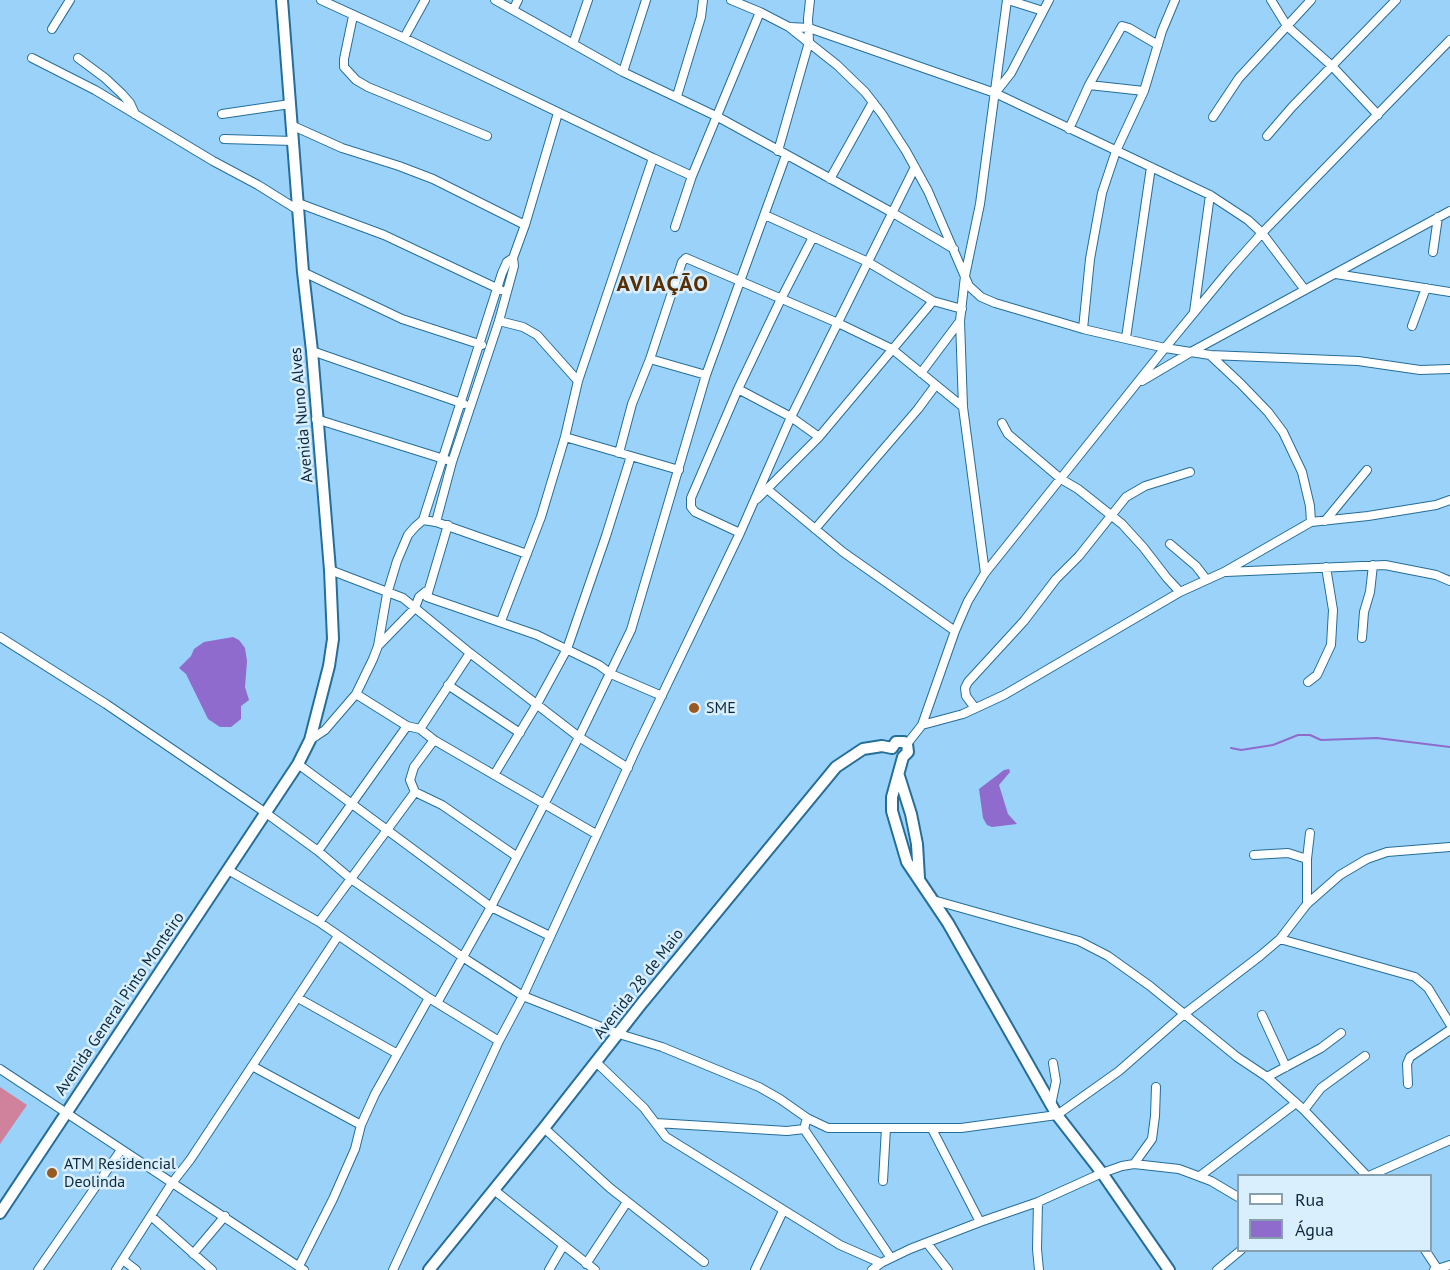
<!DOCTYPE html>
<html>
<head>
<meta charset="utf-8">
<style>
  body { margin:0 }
  #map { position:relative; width:1450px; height:1270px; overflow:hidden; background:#9bd2f9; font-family:"PT Sans",sans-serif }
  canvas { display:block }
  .legend { position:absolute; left:1237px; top:1174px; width:195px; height:78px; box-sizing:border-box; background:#daeffd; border:2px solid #87a0b0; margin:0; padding:8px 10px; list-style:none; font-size:18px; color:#0b293c }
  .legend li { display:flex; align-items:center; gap:12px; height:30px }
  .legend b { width:30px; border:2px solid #87a0b0 }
</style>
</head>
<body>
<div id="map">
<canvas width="1450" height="1270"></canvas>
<ul class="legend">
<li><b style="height:8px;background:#fff"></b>Rua</li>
<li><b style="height:16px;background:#8e6bcc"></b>Água</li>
</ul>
</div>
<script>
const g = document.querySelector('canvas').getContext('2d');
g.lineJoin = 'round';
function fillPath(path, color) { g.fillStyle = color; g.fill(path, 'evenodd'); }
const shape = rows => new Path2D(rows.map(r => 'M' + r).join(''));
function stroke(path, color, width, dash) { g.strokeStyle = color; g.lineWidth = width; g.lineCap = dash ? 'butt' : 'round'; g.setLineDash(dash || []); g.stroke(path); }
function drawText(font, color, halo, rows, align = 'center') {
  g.font = font + ' "PT Sans",sans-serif'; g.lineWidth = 5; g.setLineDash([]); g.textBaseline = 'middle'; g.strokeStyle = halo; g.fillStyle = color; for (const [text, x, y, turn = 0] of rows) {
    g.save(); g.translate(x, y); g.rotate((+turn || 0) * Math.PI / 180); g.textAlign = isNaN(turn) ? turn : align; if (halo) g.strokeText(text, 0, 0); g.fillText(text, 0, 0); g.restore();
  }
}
fillPath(shape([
  [0,1087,27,1105,0,1144]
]), '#d0819b');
fillPath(shape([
  [233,637,239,640,245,648,247,661,245,687,249,700,241,706,241,719,231,727,220,727,208,719,186,674,179,668,191,656,194,649,204,642],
  [1009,769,1010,772,999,785,1008,814,1017,824,992,827,987,825,983,818,979,789,1004,770]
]), '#8e6bcc');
stroke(shape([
  [1231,748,1241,750,1273,745,1298,735,1310,735,1321,740,1377,738,1450,747]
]), '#8e6bcc', 2);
const street = shape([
  [321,0,404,38,653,158],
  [495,0,623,72,718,117,893,213,954,249],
  [731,0,760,12,789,27,837,65,865,92,882,114,906,151,928,191,969,286,981,297,995,303,1083,329,1165,348,1210,355,1358,361,1420,370,1450,369],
  [1008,0,1043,11],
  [1271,0,1287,26,1332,66,1378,115],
  [513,10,518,0],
  [353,16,344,59,344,67,356,80,368,87,487,136],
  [790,27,809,28,995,93,1210,195,1248,220,1262,233,1305,290],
  [52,29,70,0],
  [404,38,425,0],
  [573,44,588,0],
  [32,58,95,90,213,161,258,185,298,210],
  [78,58,105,78,122,94,130,103,135,114],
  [623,72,646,0],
  [1089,85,1122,26,1129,28,1158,45],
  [996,92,1011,73,1049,0],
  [677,96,701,17,703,0],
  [222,114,290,104],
  [1213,117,1239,78,1311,0],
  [291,125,342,148,399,166,433,179,525,225],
  [1069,129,1089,85,1144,91],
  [1267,136,1292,107,1396,0],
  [224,139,293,141],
  [778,151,809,42,808,19,810,0],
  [830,179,873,102],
  [298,203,384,235,501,290],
  [765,215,868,262,933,301,962,309],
  [675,227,692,176],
  [1433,252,1438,217],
  [303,272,402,319,482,345],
  [1336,274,1450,292],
  [1194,312,1210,195],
  [499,321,523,327,537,335,578,381],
  [1412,326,1426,288],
  [1083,329,1090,259,1102,193,1116,151,1144,91,1162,31,1175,0],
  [1126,338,1151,167],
  [312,351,464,404],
  [1210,355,1241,384,1268,412,1283,432,1302,472,1310,506,1311,522],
  [650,359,706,375],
  [921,373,960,321],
  [1142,381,1191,352,1450,211],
  [738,389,791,417,819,437],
  [316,419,447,460],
  [1002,423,1008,434,1061,479,1078,489,1122,524,1143,547,1167,578,1180,592],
  [565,437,679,470],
  [619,453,632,404,650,359,682,262,686,258,838,323,892,349,963,407],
  [767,489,843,552,955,631],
  [757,499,819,437,933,301],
  [423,520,502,273,507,262,513,258],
  [1325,521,1367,470],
  [436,522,452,462,499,321,514,266,513,258,525,225,558,113],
  [815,529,918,409,935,386],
  [740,533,695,512,691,507,691,498,738,389,781,299,813,237],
  [1170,544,1196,566,1206,579],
  [330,570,403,598,470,653,579,737,628,768],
  [1226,572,1385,565,1436,575,1450,581],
  [985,573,963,407,960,321,965,276,980,204,1007,0],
  [427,596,448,525],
  [501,621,541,517,565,437,578,381,653,158,692,176,760,12],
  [0,637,106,704,266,813,318,851,351,879,464,958,523,996,619,1034,662,1047,759,1087,780,1099,807,1118,828,1128,961,1128,1057,1115,1119,1071,1183,1015,1260,956,1280,939,1307,904,1340,875,1367,859,1387,852,1450,847],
  [1362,638,1364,612,1370,592,1373,565],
  [379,645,415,608,419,597,425,592,427,597,537,635,599,665,611,674,662,696],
  [1308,682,1317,675,1331,645,1333,610,1326,567],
  [448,685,520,733],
  [356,694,407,726,420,729,434,740,596,834],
  [975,708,966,696,965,688,968,682,1024,621,1056,579,1079,556,1126,497,1145,486,1190,472],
  [922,725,963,714,1004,695,1180,592,1224,572,1311,522,1368,516,1436,505,1450,500],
  [420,729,470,653],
  [310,740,325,730,356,694,373,659,378,646,387,594,397,561,408,535,415,527,423,520,436,522,527,554],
  [907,744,922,725,955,631,968,601,985,573,1165,348,1230,269,1262,233,1450,40],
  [298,764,491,907,550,936],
  [494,775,537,704,567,649,606,536,631,456],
  [415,792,410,780,414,767,434,740],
  [318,851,407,726],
  [1254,855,1288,853,1307,859],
  [228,870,319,922,429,998,499,1041],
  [933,900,1079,941,1108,956,1150,986,1237,1057,1267,1077,1304,1110,1367,1176],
  [1307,904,1307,859,1310,833],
  [319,922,415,792,442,805,516,856],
  [1280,939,1415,977,1428,988,1450,1024],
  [298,998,396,1053],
  [437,1003,491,907,579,737,631,630,706,375,786,155],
  [1262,1015,1286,1067],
  [596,1062,644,1108,666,1137,840,1245,881,1263],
  [252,1066,361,1125],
  [0,1069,304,1270],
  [1267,1077,1321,1048,1341,1033],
  [1408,1084,1407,1064,1410,1057,1450,1030],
  [1051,1105,1056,1081,1053,1063],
  [1304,1110,1321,1088,1365,1056],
  [807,1118,804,1129,891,1258],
  [656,1123,787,1131,804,1129],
  [544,1128,610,1188,704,1262],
  [932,1129,980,1222],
  [1134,1164,1152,1139,1155,1116,1156,1087],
  [1200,1176,1296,1103],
  [1369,1176,1450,1140],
  [883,1181,886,1128],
  [494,1190,595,1270],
  [1038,1202,1037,1249,1039,1270],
  [151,1216,212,1270],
  [927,1243,948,1270],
  [1425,1250,1437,1268],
  [193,1254,225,1216],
  [123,1260,136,1270],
  [586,1264,627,1202],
  [299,1266,333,1199,355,1149,361,1125,375,1094,429,998],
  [38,1270,121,1150],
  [116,1270,172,1183,190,1160,338,936],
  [393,1270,499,1041,523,996,637,747,740,533,791,417,915,167],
  [549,1270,563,1246],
  [755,1270,783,1211],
  [872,1270,881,1263,910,1249,980,1222,1038,1202,1102,1173,1122,1166,1134,1164,1179,1169,1211,1181,1238,1197],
  [1217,1270,1241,1250],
  [1434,1270,1450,1265]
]);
const secondary = shape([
  [892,748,896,742,904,742,907,744,908,752,903,757],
  [903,757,892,797,892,811,907,862,948,923,1057,1115,1102,1173,1169,1270],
  [899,776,911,814,917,844,919,878],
  [0,1213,298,764,310,740,329,666,333,639,330,570,312,351,303,272,282,0],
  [429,1270,544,1128,642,1003,836,767,863,749,882,746,892,748]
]);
stroke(street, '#246e99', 10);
stroke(secondary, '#246e99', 14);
stroke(street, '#fff', 8);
stroke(secondary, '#fff', 10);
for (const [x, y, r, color] of [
  [694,708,6,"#995a21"],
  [52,1173,6,"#995a21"]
]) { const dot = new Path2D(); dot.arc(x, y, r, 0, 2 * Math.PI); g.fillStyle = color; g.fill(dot); stroke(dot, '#daeffd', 2); }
drawText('16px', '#0b293c', '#daeffd', [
  ["Avenida Nuno Alves",302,415,-95],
  ["Avenida 28 de Maio",639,984,-52],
  ["Avenida General Pinto Monteiro",120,1004,-56]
]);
drawText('16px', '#0b293c', '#daeffd', [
  ["SME",706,708],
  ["ATM Residencial",64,1164],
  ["Deolinda",64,1182]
], 'left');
g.letterSpacing = '1.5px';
drawText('bold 22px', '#582e04', '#daeffd', [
  ["AVIAÇÃO",663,285]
]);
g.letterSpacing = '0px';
</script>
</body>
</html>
